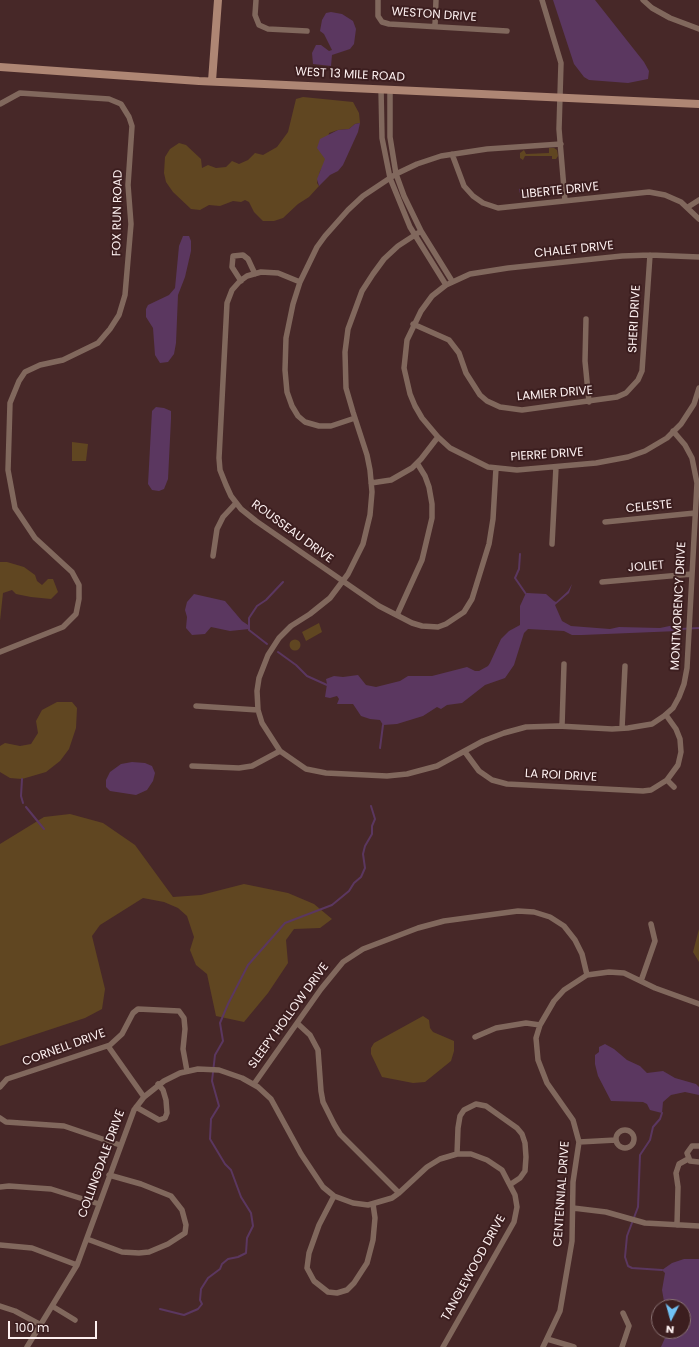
<!DOCTYPE html>
<html>
<head>
<meta charset="utf-8">
<style>
  body { margin:0 }
  #map { position:relative; width:699px; height:1347px; overflow:hidden; background:#472828; font-family:Poppins,sans-serif }
  canvas { display:block }
  .north { position:absolute; left:651px; top:1299px; width:40px; height:40px; box-sizing:border-box; background:#3c1e1f; border:1px solid #897273; border-radius:50%; rotate:186deg; font-size:11px; font-weight:700; line-height:16px; text-align:center; color:#fdf0f0 }
  .north::after { content:''; display:block; margin:auto; width:14px; height:18px; background:#70c1f4; clip-path:polygon(50% 0,100% 100%,50% 72%,0 100%) }
  .scale { position:absolute; left:8px; top:1321px; width:89px; height:18px; box-sizing:border-box; border:2px solid #fdf0f0; border-top:0; padding-left:5px; font-size:12px; line-height:14px; white-space:nowrap; color:#fdf0f0; -webkit-text-stroke:3px #3c1e1f; paint-order:stroke }
</style>
</head>
<body>
<div id="map">
<canvas width="699" height="1347"></canvas>
<div class="north">N</div>
<div class="scale">100 m</div>
</div>
<script>
const g = document.querySelector('canvas').getContext('2d');
g.lineJoin = 'round';
function fillPath(path, color) { g.fillStyle = color; g.fill(path, 'evenodd'); }
const shape = rows => new Path2D(rows.map(r => 'M' + r).join(''));
function stroke(path, color, width, dash) { g.strokeStyle = color; g.lineWidth = width; g.lineCap = dash ? 'butt' : 'round'; g.setLineDash(dash || []); g.stroke(path); }
function drawText(font, color, halo, rows, align = 'center') {
  g.font = font + ' Poppins,sans-serif'; g.lineWidth = 4; g.setLineDash([]); g.textBaseline = 'middle'; g.strokeStyle = halo; g.fillStyle = color; for (const [text, x, y, turn = 0] of rows) {
    g.save(); g.translate(x, y); g.rotate((+turn || 0) * Math.PI / 180); g.textAlign = isNaN(turn) ? turn : align; if (halo) g.strokeText(text, 0, 0); g.fillText(text, 0, 0); g.restore();
  }
}
fillPath(shape([
  [303,97,353,102,359,113,360,123,355,124,349,129,338,130,329,133,325,164,320,171,317,183,319,186,309,197,298,204,283,218,274,221,263,221,254,212,249,202,245,200,241,202,233,201,220,206,209,205,200,210,191,209,173,192,166,182,164,173,165,157,170,149,179,143,186,145,201,159,202,168,208,165,216,168,226,167,232,161,239,164,248,160,255,153,263,155,277,147,288,132,296,99],
  [549,148,554,148,557,150,558,156,556,159,552,159,552,156,525,156,523,160,520,158,520,153,524,150,526,154,549,153],
  [72,442,88,444,86,461,72,461],
  [0,562,7,562,24,567,35,575,37,581,42,585,48,579,53,579,58,592,51,599,31,597,16,594,12,590,3,593,0,621],
  [319,623,322,632,306,641,302,632],
  '289.5 645a5.5 5.5 0 1 1 11 0a5.5 5.5 0 1 1-11 0Z',
  [57,702,72,702,77,708,76,728,69,749,60,761,46,772,22,779,10,778,0,772,0,746,5,743,20,746,31,744,38,733,36,721,42,710],
  [70,814,103,823,135,845,173,897,201,895,244,884,288,893,314,904,332,919,320,928,294,929,286,940,288,963,268,993,244,1022,216,1016,207,974,196,965,190,950,194,937,187,916,178,908,164,902,143,898,100,925,92,936,105,989,102,1009,85,1018,0,1046,0,844,44,817],
  [699,929,699,962,693,952],
  [423,1016,429,1020,430,1028,433,1032,454,1041,454,1051,451,1061,425,1082,413,1083,382,1077,371,1054,371,1048,374,1043]
]), '#604621');
fillPath(shape([
  [553,0,595,0,644,62,649,71,648,79,628,83,589,80,584,77,574,64],
  [331,12,342,14,353,21,356,29,354,44,350,49,332,55,331,66,313,64,312,53,316,45,321,45,329,51,332,50,324,34,320,31,322,20,326,13],
  [360,123,358,132,343,165,338,171,330,175,319,186,317,179,325,159,317,148,320,139,338,130,349,129,355,124],
  [524,188,527,192,534,193,534,197,521,198,519,189],
  [183,236,189,236,191,241,191,251,185,277,178,295,176,343,174,354,168,362,160,363,155,355,153,328,146,317,146,309,148,305,169,295,175,288,179,246],
  [156,407,164,408,171,411,171,419,168,479,164,489,159,491,152,490,148,484,152,411],
  [572,584,569,593,555,605,562,621,571,626,610,629,619,627,660,628,679,624,680,629,678,631,582,635,572,635,564,631,528,629,524,633,514,665,505,678,485,685,462,703,447,705,441,709,437,707,423,716,397,724,383,725,380,720,370,719,361,716,353,704,337,704,339,699,337,696,330,698,325,697,327,684,326,679,334,676,343,677,358,675,366,685,376,687,400,681,408,676,432,676,467,667,475,671,479,671,488,666,490,663,501,639,509,631,520,625,520,606,525,595,527,593,546,594,554,601,556,602,568,591],
  [194,594,225,601,242,621,248,625,249,629,230,631,211,627,205,634,192,635,186,628,187,617,185,610,187,602],
  [132,762,145,763,152,766,155,773,153,781,147,790,136,795,110,791,106,787,106,780,110,772,121,764],
  [605,1044,614,1049,627,1060,640,1066,647,1073,663,1071,675,1078,696,1084,699,1087,699,1095,685,1092,671,1095,663,1102,662,1113,650,1110,647,1104,643,1102,611,1101,598,1076,595,1064,595,1055,599,1052,599,1047],
  [684,1259,699,1259,699,1347,661,1347,668,1331,683,1331,683,1307,665,1307,662,1290,665,1273,662,1270,672,1263]
]), '#5b3760');
stroke(shape([
  [520,554,519,569,515,578,526,594],
  [680,629,699,628],
  [267,644,249,630,249,618,257,606,266,600,283,582],
  [278,652,296,665,307,676,327,685],
  [380,748,383,725],
  [22,779,21,796,23,803],
  [26,807,44,829],
  [662,1113,660,1119,653,1127,650,1140,640,1155,638,1207,627,1236,625,1257,628,1266,632,1268,662,1270],
  [160,1309,184,1315,198,1309,202,1304,200,1300,201,1289,208,1278,220,1269,222,1264,228,1259,238,1257,246,1253,247,1238,253,1226,251,1213,241,1197,231,1170,225,1164,210,1139,211,1119,219,1106,212,1081,215,1055,223,1041,220,1023,228,1004,248,965,285,923,332,905,349,891,354,883,361,877,365,868,363,854,365,846,372,834,372,826,375,819,371,806]
]), '#5b3760', 2);
stroke(shape([
  [256,0,255,15,259,25,268,29,307,31],
  [378,0,378,16,382,22,389,24,507,31],
  [542,0,561,63,559,129,565,201],
  [643,0,652,8,670,18,699,29],
  [435,26,436,0],
  [381,89,382,138,390,178,410,227,446,285],
  [390,89,390,137,396,174,404,196,421,231,452,281],
  [0,104,20,93,109,99,121,104,129,117,132,126,128,185,131,224,125,295,119,315,110,329,98,343,63,360,40,365,25,372,19,381,10,403,8,470,15,508,35,538,72,572,79,585,79,599,76,614,63,627,0,652],
  [452,154,464,186,473,196,483,203,498,208,649,192,665,195,681,202,699,219],
  [688,207,699,200],
  [421,231,398,246,384,259,373,274,362,291,348,329,345,352,346,388,353,412,367,455,370,470,372,492,370,515,363,544,348,574,330,598,310,614,291,626,279,638,268,655,259,678,257,691,258,710,262,723,280,751,306,769,326,773,387,776,407,774,437,766,483,741,504,733,526,727,558,726,612,729,628,728,652,724,664,716,673,708,679,697,684,684,687,668,697,483,692,458,685,445,673,431],
  [699,257,650,255,622,256,508,268,470,274,446,285,432,296,421,311,407,340,404,368,410,394,415,406,422,418,438,437,450,448,488,467,517,470,596,463,628,457,645,451,667,438,681,424,694,404,699,388],
  [241,281,232,267,233,256,243,255,248,259,255,274],
  [300,282,278,273,261,272,247,276,240,281,232,290,227,303,219,458,220,470,226,485,231,496,241,509,256,521,379,606,412,623,422,626,438,627,446,624,464,612,472,599,489,544,493,519,496,468],
  [586,319,585,361,589,402],
  [413,324,449,340,459,353,466,373,480,395,487,401,500,407,522,410,617,397,626,393,638,380,642,371,650,255],
  [355,418,331,426,319,426,305,422,298,416,292,406,287,392,285,370,286,338,293,304,300,282,317,247,325,236,348,210,363,196,396,174,417,164,441,156,487,149,561,144],
  [371,483,391,480,412,468,421,459,438,437],
  [605,522,695,513],
  [552,544,556,467],
  [213,556,217,529,223,517,236,503],
  [602,582,692,574],
  [397,615,422,560,432,518,432,504,429,487,425,476,417,463],
  [196,706,258,710],
  [562,726,564,664],
  [622,728,625,666],
  [465,752,479,771,492,780,507,784,643,791,651,790,667,780,678,765,681,752,680,739,676,729,666,715],
  [192,766,239,768,252,766,280,751],
  [667,780,674,787],
  [641,981,655,941,651,924],
  [297,1023,310,1035,318,1050,321,1091,323,1102,334,1124,340,1134,399,1193],
  [475,1037,496,1028,526,1023,540,1025],
  [108,1046,144,1097],
  [254,1084,321,989,343,962,363,949,418,928,444,921,518,911,534,912,550,917,564,926,575,940,582,954,587,975],
  [0,1087,7,1079,110,1045,122,1034,133,1013,138,1009,179,1011,184,1018,185,1029,183,1049,187,1071],
  [136,1107,159,1120,165,1118,167,1113,166,1100,163,1090,158,1084],
  [0,1118,6,1122,64,1126,120,1145],
  '616 1139a9 9 0 1 1 18 0a9 9 0 1 1-18 0Z',
  [579,1142,616,1140],
  [699,1146,692,1146,687,1153,690,1161,699,1162],
  [457,1154,458,1128,460,1116,464,1110,476,1104,486,1106,517,1128,522,1134,525,1143,526,1157,525,1171,520,1178,511,1184],
  [0,1187,9,1186,51,1189,99,1204],
  [334,1196,319,1225,309,1253,307,1268,314,1281,328,1292,337,1293,347,1290,354,1283,367,1263,373,1240,375,1218,373,1204],
  [573,1208,606,1212,645,1223,699,1226],
  [677,1225,678,1187,676,1173,679,1164,688,1159],
  [87,1239,122,1252,139,1253,149,1252,168,1244,185,1233,186,1225,182,1210,171,1196,141,1184,109,1175],
  [0,1245,32,1248,77,1265],
  [0,1306,15,1311,41,1325],
  [52,1306,75,1320],
  [547,1339,574,1347],
  [27,1347,77,1265,134,1110,144,1097,164,1081,180,1073,198,1069,219,1070,242,1078,258,1087,271,1099,301,1154,323,1187,334,1196,353,1203,368,1205,392,1198,399,1193,427,1167,440,1159,457,1154,471,1154,487,1160,502,1170,515,1195,517,1207,514,1222,443,1347],
  [543,1347,560,1311,572,1241,573,1182,579,1142,573,1120,547,1083,538,1060,536,1038,540,1025,554,1001,564,990,587,975,609,972,624,973,655,988,699,1004],
  [622,1347,629,1326,623,1313]
]), '#81685d', 5.5);
stroke(shape([
  [0,67,199,81,699,104],
  [212,81,218,0]
]), '#ae8674', 8);
drawText('12px', '#fdf0f0', '#3c1e1f', [
  ["WESTON DRIVE",434,15,4],
  ["WEST 13 MILE ROAD",350,75,3],
  ["LIBERTE DRIVE",560,191,-6],
  ["FOX RUN ROAD",118,213,-89],
  ["CHALET DRIVE",574,250,-6],
  ["SHERI DRIVE",635,319,-87],
  ["LAMIER DRIVE",555,394,-5],
  ["PIERRE DRIVE",547,455,-4],
  ["CELESTE",649,507,-6],
  ["ROUSSEAU DRIVE",292,532,36],
  ["JOLIET",646,567,-5],
  ["MONTMORENCY DRIVE",679,606,-87],
  ["LA ROI DRIVE",561,776,3],
  ["SLEEPY HOLLOW DRIVE",289,1016,-54],
  ["CORNELL DRIVE",64,1048,-20],
  ["COLLINGDALE DRIVE",102,1164,-70],
  ["CENTENNIAL DRIVE",562,1194,-86],
  ["TANGLEWOOD DRIVE",474,1268,-61]
]);
</script>
</body>
</html>
